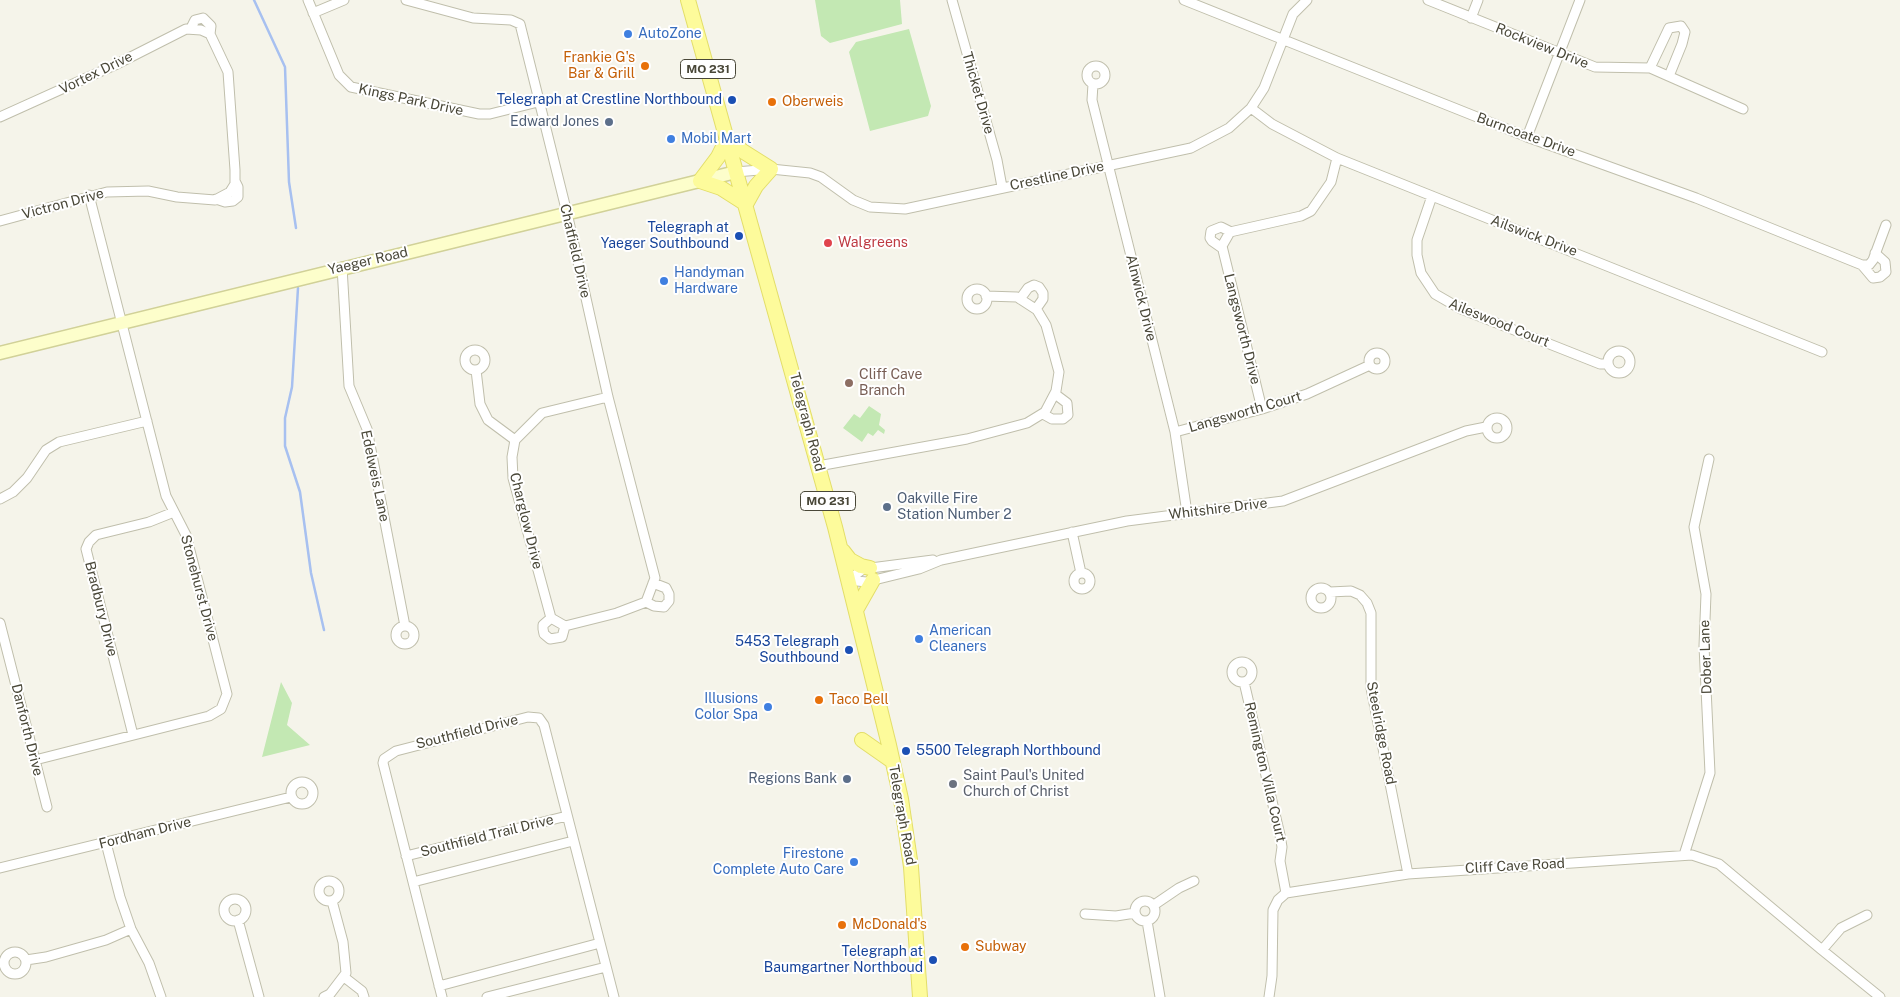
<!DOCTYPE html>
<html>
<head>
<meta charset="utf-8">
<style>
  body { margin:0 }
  canvas { display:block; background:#f5f4ea }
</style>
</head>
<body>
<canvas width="1900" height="997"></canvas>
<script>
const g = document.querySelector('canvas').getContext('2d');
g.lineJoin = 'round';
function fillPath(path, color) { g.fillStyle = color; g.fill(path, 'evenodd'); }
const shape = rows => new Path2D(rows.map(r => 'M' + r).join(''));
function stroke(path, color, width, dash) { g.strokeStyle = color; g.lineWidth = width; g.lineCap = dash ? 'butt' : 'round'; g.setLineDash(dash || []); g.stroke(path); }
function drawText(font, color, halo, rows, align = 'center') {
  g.font = font + ' "Public Sans",sans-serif'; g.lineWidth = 4; g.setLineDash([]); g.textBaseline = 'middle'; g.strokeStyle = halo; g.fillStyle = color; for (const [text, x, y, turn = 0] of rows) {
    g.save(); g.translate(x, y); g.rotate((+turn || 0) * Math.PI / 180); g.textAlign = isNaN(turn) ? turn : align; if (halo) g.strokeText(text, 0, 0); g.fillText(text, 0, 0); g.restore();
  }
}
fillPath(shape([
  [815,0,900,0,902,24,830,43,821,36],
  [909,29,931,106,928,116,870,131,849,52,856,42],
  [869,406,881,414,879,425,885,430,884,434,878,430,873,436,868,433,862,442,843,428,854,414,860,418],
  [281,682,292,703,287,725,310,745,262,757]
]), '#c3e8b3');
stroke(shape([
  [254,0,285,67,289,182,296,228],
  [298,288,292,387,285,418,285,446,300,492,311,573,324,630]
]), '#a7c0f0', 2.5);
const street = shape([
  [308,0,339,75,351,87,479,114,490,114,538,102],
  [406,0,473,18,511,20,520,24,567,213,608,397,655,578,646,602,617,613,565,626,551,618,513,478,512,457,515,440,542,413,608,397],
  [952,0,997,160,1002,187],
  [1184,0,1527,137,1696,198,1862,265,1869,265,1873,260,1886,225],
  [1428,0,1595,67,1650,68,1743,109],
  [313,13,344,0],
  [1471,18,1478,0],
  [191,28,195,20,203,18,211,26,210,34],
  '1087 75a9 9 0 1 1 18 0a9 9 0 1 1-18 0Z',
  [1650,68,1669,28,1681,26,1685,32,1682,44,1669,76],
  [1093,84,1092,100,1175,432,1187,513],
  [1251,108,1272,124,1337,158,1822,352],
  [0,117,115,65,186,29,201,30,210,34,228,72,235,170,235,184,230,192,215,200,177,197,148,191,107,192,0,221],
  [1527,137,1580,0],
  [736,172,771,169,810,173,821,177,853,200,870,207,905,209,1191,148,1229,128,1251,108,1264,88,1293,14,1307,0],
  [1432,196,1417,240,1417,255,1421,273,1435,294,1461,309,1600,364,1608,364],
  [216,199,225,202,233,201,238,197,238,187,235,181],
  [1222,248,1212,241,1210,238,1211,231,1221,227,1231,232],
  [1862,265,1873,278,1880,277,1886,272,1885,262,1875,253],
  [342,267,349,386,367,429,405,626],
  '967 299a10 10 0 1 1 20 0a10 10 0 1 1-20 0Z',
  [1020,299,1028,288,1034,285,1039,287,1043,293,1043,299,1036,309],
  '465 360a10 10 0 1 1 20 0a10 10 0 1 1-20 0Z',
  '1608 362a11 11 0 1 1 22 0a11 11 0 1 1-22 0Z',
  '1369 361a8 8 0 1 1 16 0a8 8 0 1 1-16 0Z',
  [476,370,480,404,488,420,515,440],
  [1262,409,1222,246,1230,232,1301,216,1311,211,1331,182,1337,158],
  [1043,414,1052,419,1063,419,1068,415,1067,403,1055,394],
  '1487 428a10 10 0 1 1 20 0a10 10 0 1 1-20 0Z',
  [1175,432,1262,409,1307,394,1370,365],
  [818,466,967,439,1027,423,1045,412,1056,391,1059,372,1046,325,1037,310,1017,297,986,296],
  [0,499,13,492,27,478,46,450,59,442,147,421],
  [1072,532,1081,573],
  '1074 581a8 8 0 1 1 16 0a8 8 0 1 1-16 0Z',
  [849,580,866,582,919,569,941,560,1127,521,1283,501,1466,431,1486,427],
  [849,580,863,569,933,560],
  '1311 598a10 10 0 1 1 20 0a10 10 0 1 1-20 0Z',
  [1330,592,1351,591,1360,595,1367,603,1371,613,1371,688,1408,874],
  [646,602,654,606,664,607,669,601,669,594,666,588,653,583],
  [551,618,543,625,543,629,544,634,550,639,562,637,565,626],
  [0,623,47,807],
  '396 635a9 9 0 1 1 18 0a9 9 0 1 1-18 0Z',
  '1232 672a10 10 0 1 1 20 0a10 10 0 1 1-20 0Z',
  [1244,682,1280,835,1282,847,1280,861,1286,893],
  [133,735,86,549,89,542,96,535,149,522,174,512],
  [35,760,209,716,221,709,227,694,186,535,166,496,89,195],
  '291 793a11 11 0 1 1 22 0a11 11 0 1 1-22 0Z',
  [106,843,120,897,131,929,149,963,161,997],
  [1684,855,1710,773,1704,646,1706,594,1694,527,1709,459],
  [406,856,567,816],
  [0,868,291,797],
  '319 891a10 10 0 1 1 20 0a10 10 0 1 1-20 0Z',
  [413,882,573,841],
  '224 910a11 11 0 1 1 22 0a11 11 0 1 1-22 0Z',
  '1135 911a10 10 0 1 1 20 0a10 10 0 1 1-20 0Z',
  [1154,905,1179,888,1194,881],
  [1085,914,1116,916,1135,913],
  [238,920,259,997],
  [1147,921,1160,997],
  [1822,950,1880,997],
  '4 963a11 11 0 1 1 22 0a11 11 0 1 1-22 0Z',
  [26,960,46,957,106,940,131,929],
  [344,977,362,991,364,997],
  [439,986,600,943],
  [324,997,330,994,346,973,343,942,332,901],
  [442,997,383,763,384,759,396,751,528,717,539,718,544,725,614,997],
  [487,997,606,967],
  [1269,997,1272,976,1273,910,1278,900,1286,893,1408,874,1692,855,1719,864,1822,950,1841,928,1867,915]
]);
const secondary = shape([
  [0,353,736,172]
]);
const primary = shape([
  [688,0,835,527,889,745,901,799,911,867,920,997],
  [727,139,718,157,700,181,721,188,746,204],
  [727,139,744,152,771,169,756,186,746,204],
  [843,551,850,560,861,566,870,568],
  [856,610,873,580],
  [862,740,892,761]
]);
stroke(street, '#c0bfac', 11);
stroke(secondary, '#d1d198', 15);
stroke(primary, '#e3de69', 16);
stroke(street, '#fff', 9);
stroke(secondary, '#fdfecb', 12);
stroke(primary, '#fdfb9b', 14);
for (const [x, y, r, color] of [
  [628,34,5,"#3f7fe0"],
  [645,66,5,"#e8710a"],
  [732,100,5,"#1a4fb4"],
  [772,102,5,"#e8710a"],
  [609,122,5,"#5c6f8a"],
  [671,139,5,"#3f7fe0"],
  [739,236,5,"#1a4fb4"],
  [828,243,5,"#e0444e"],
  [664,281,5,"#3f7fe0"],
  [849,383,5,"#8d6e63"],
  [887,507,5,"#5c6f8a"],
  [919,639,5,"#3f7fe0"],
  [849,650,5,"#1a4fb4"],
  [819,700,5,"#e8710a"],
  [768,707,5,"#3f7fe0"],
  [906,751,5,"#1a4fb4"],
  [847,779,5,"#5c6f8a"],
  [953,784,5,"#6b7280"],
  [854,862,5,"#3f7fe0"],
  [842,925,5,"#e8710a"],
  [965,947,5,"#e8710a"],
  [933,960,5,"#1a4fb4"]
]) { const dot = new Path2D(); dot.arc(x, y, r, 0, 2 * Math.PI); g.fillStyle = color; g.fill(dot); stroke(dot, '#fff', 2); }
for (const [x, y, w] of [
  [708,69,55],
  [828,501,55]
]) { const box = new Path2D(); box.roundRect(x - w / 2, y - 9.5, w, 19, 4); g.fillStyle = '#fff'; g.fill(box); stroke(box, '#494738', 1); }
drawText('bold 12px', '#494738', null, [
  ["MO 231",708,69],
  ["MO 231",828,501]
]);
drawText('14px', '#366cbe', '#fff', [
  ["AutoZone",638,34],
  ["Mobil Mart",681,139],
  ["Handyman",674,273],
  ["Hardware",674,289],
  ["American",929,631],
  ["Cleaners",929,647],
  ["Illusions",758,699,"right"],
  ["Color Spa",758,715,"right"],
  ["Firestone",844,854,"right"],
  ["Complete Auto Care",844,870,"right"]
], 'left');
drawText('14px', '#494738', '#fff', [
  ["Rockview Drive",1542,46,22],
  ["Vortex Drive",96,73,-26],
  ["Thicket Drive",978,93,74],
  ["Kings Park Drive",411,100,12],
  ["Burncoate Drive",1526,135,20],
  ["Crestline Drive",1057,176,-12],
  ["Victron Drive",63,204,-15],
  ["Ailswick Drive",1534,236,21],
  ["Chatfield Drive",575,251,77],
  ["Yaeger Road",368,261,-13],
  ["Alnwick Drive",1141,298,76],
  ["Aileswood Court",1499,323,22],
  ["Langsworth Drive",1242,329,76],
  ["Langsworth Court",1245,412,-16],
  ["Telegraph Road",807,422,75],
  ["Edelweis Lane",375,476,78],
  ["Whitshire Drive",1218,509,-7],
  ["Charglow Drive",526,521,76],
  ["Stonehurst Drive",199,588,75],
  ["Bradbury Drive",101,609,76],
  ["Dober Lane",1706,657,-92],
  ["Danforth Drive",27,730,76],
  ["Southfield Drive",467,732,-14],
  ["Steelridge Road",1381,733,79],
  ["Remington Villa Court",1265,772,77],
  ["Telegraph Road",902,815,80],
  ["Fordham Drive",145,833,-14],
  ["Southfield Trail Drive",487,836,-14],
  ["Cliff Cave Road",1515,866,-3]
]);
drawText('14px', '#c56008', '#fff', [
  ["Frankie G's",635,58,"right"],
  ["Bar & Grill",635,74,"right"],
  ["Oberweis",782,102],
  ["Taco Bell",829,700],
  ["McDonald's",852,925],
  ["Subway",975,947]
], 'left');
drawText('14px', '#164399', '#fff', [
  ["Telegraph at Crestline Northbound",722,100],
  ["Telegraph at",729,228],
  ["Yaeger Southbound",729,244],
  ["5453 Telegraph",839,642],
  ["Southbound",839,658],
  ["5500 Telegraph Northbound",916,751,"left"],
  ["Telegraph at",923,952],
  ["Baumgartner Northboud",923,968]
], 'right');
drawText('14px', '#4e5e75', '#fff', [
  ["Edward Jones",599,122],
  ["Oakville Fire",897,499,"left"],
  ["Station Number 2",897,515,"left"],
  ["Regions Bank",837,779]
], 'right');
drawText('14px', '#be3a42', '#fff', [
  ["Walgreens",838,243]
], 'left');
drawText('14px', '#785e54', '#fff', [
  ["Cliff Cave",859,375],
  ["Branch",859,391]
], 'left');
drawText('14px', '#5b616d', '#fff', [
  ["Saint Paul's United",963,776],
  ["Church of Christ",963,792]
], 'left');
</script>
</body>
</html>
